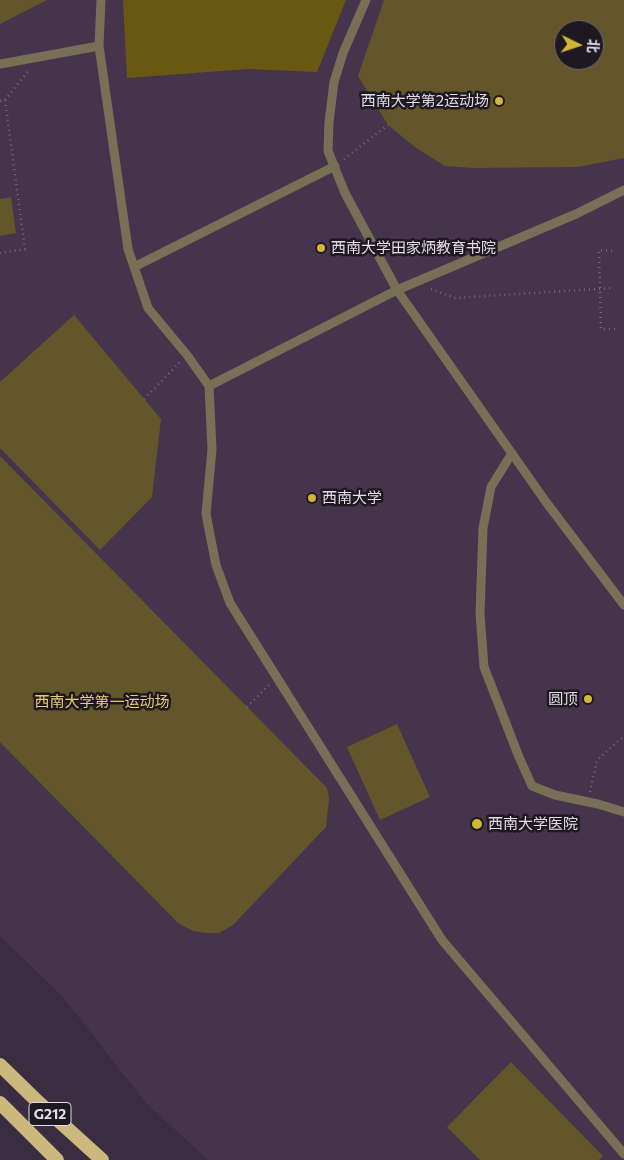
<!DOCTYPE html>
<html>
<head>
<meta charset="utf-8">
<style>
  body { margin:0 }
  #map { position:relative; width:624px; height:1160px; overflow:hidden; background:#3b2d41; font-family:Commissioner,"Noto Sans SC",sans-serif }
  canvas { display:block }
  .north { position:absolute; left:554px; top:20px; width:50px; height:50px; box-sizing:border-box; background:#1e1821; border:1px solid #6d6670; border-radius:50%; rotate:94deg; font-size:14px; font-weight:700; line-height:20px; text-align:center; color:#e3dbe7 }
  .north::after { content:''; display:block; margin:auto; width:18px; height:22px; background:#d5b534; clip-path:polygon(50% 0,100% 100%,50% 72%,0 100%) }
</style>
</head>
<body>
<div id="map">
<canvas width="624" height="1160"></canvas>
<div class="north">北</div>
</div>
<script>
const g = document.querySelector('canvas').getContext('2d');
g.lineJoin = 'round';
function fillPath(path, color) { g.fillStyle = color; g.fill(path, 'evenodd'); }
const shape = rows => new Path2D(rows.map(r => 'M' + r).join(''));
function stroke(path, color, width, dash) { g.strokeStyle = color; g.lineWidth = width; g.lineCap = dash ? 'butt' : 'round'; g.setLineDash(dash || []); g.stroke(path); }
function drawText(font, color, halo, rows, align = 'center') {
  g.font = font + ' Commissioner,"Noto Sans SC",sans-serif'; g.lineWidth = 5; g.setLineDash([]); g.textBaseline = 'middle'; g.strokeStyle = halo; g.fillStyle = color; for (const [text, x, y, turn = 0] of rows) {
    g.save(); g.translate(x, y); g.rotate((+turn || 0) * Math.PI / 180); g.textAlign = isNaN(turn) ? turn : align; if (halo) g.strokeText(text, 0, 0); g.fillText(text, 0, 0); g.restore();
  }
}
fillPath(shape([
  [0,0,624,0,624,1160,208,1160,147,1104,62,996,0,936],
  [564,30,594,30,594,60,564,60]
]), '#46344d');
fillPath(shape([
  [0,0,47,0,0,24],
  [384,0,624,0,624,158,578,167,474,168,445,166,416,148,388,125,358,76],
  [564,30,594,30,594,60,564,60],
  [11,197,16,233,0,236,0,199],
  [74,315,161,419,152,497,100,550,0,448,0,382],
  [0,456,327,788,329,799,326,827,233,925,219,933,205,933,193,931,178,923,0,742],
  [397,724,430,797,380,820,347,747],
  [511,1062,603,1156,599,1160,480,1160,447,1127]
]), '#62562a');
fillPath(shape([
  [123,0,346,0,317,72,248,69,127,78]
]), '#695811');
stroke(shape([
  [5,100,29,70],
  [0,101,5,100,25,249,0,253],
  [344,159,388,125],
  [612,251,599,250,601,329,615,329],
  [431,289,455,298,613,288],
  [144,399,180,362],
  [247,707,269,685],
  [590,792,597,760,624,736]
]), '#736778', 2.5, [1, 4]);
stroke(shape([
  [101,0,99,46,128,249,148,308,187,355,209,386,212,449,206,514,216,565,230,603,442,940,624,1154],
  [366,0,343,53,334,82,329,122,328,151,345,193,397,290,546,502,624,605],
  [0,64,99,46],
  [134,267,335,166],
  [209,386,397,290,576,214,624,190],
  [512,453,491,487,483,528,480,614,484,667,519,757,532,786,555,795,598,804,624,812]
]), '#787056', 9);
stroke(shape([
  [0,1065,38,1102,102,1160],
  [0,1103,57,1160]
]), '#cab87c', 14);
for (const [x, y, r, color] of [
  [499,101,5,"#d5b534"],
  [321,248,5,"#d5b534"],
  [312,498,5,"#d5b534"],
  [588,699,5,"#d5b534"],
  [477,824,6,"#d5b534"]
]) { const dot = new Path2D(); dot.arc(x, y, r, 0, 2 * Math.PI); g.fillStyle = color; g.fill(dot); stroke(dot, '#1e1821', 2); }
for (const [x, y, w] of [
  [50,1114,42]
]) { const box = new Path2D(); box.roundRect(x - w / 2, y - 11.5, w, 23, 4); g.fillStyle = '#1e1821'; g.fill(box); stroke(box, '#e3dbe7', 1); }
drawText('bold 14px', '#e3dbe7', null, [
  ["G212",50,1114]
]);
drawText('15px', '#e3dbe7', '#1e1821', [
  ["西南大学第2运动场",489,101,"right"],
  ["西南大学田家炳教育书院",331,248],
  ["西南大学",322,498],
  ["圆顶",578,699,"right"],
  ["西南大学医院",488,824]
], 'left');
drawText('15px', '#e7cd70', '#1e1821', [
  ["西南大学第一运动场",102,702]
]);
</script>
</body>
</html>
